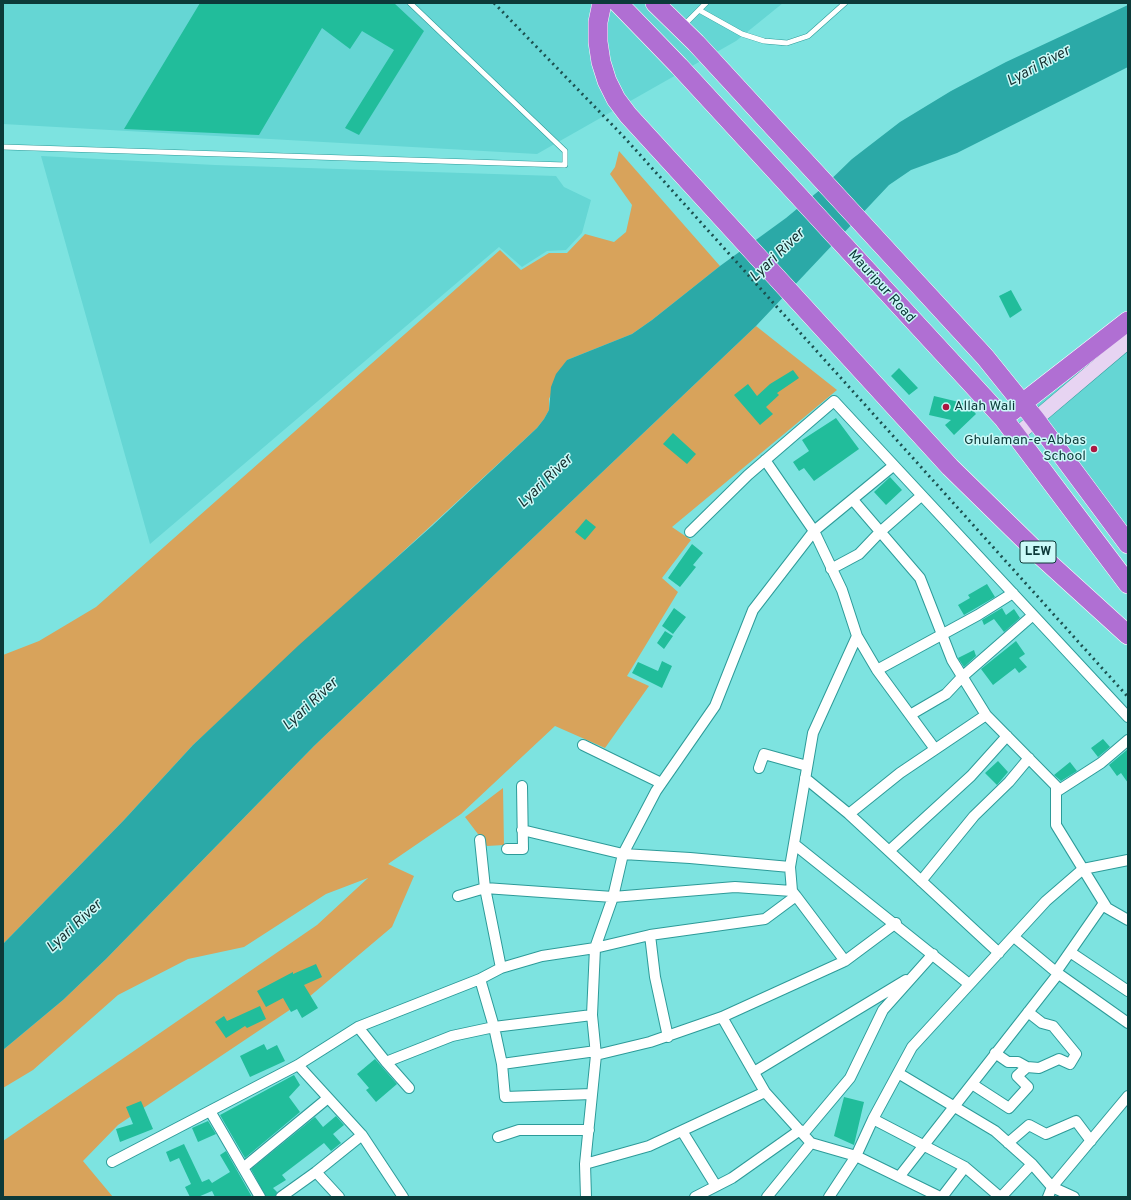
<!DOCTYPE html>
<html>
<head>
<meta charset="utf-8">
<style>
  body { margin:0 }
  #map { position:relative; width:1131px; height:1200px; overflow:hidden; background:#7de3e0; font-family:Overpass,sans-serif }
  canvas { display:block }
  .frame { position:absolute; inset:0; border:4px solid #0c3a39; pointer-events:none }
</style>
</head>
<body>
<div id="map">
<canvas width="1131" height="1200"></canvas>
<div class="frame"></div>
</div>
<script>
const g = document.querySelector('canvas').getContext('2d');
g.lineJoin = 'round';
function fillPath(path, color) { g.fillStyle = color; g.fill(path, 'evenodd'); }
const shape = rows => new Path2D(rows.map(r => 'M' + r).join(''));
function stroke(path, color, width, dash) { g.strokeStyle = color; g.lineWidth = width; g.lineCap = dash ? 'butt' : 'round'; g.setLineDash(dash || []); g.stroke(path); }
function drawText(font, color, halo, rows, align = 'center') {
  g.font = font + ' Overpass,sans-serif'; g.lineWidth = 3; g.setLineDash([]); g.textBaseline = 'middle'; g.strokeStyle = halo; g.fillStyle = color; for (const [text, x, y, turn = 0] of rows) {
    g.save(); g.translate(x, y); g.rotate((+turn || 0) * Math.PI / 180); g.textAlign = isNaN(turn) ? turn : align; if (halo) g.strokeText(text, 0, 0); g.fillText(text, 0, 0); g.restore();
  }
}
fillPath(shape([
  [3,3,783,3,736,41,537,154,3,124],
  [41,156,215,165,556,176,564,187,591,200,582,233,566,250,547,251,522,267,499,247,150,544],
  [1128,336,1128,544,1030,405]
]), '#65d6d4');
fillPath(shape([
  [619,151,720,266,652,320,632,334,567,360,549,399,549,410,544,419,537,428,193,745,124,820,3,944,3,655,39,641,96,607,500,250,521,270,549,253,567,253,585,234,614,242,626,232,632,205,610,174,615,167],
  [756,326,837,390,672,527,691,540,662,578,678,592,627,676,649,686,605,748,555,726,461,814,388,864,414,876,392,927,309,997,118,1125,83,1161,113,1197,3,1197,3,1141,317,925,368,878,326,894,244,947,188,959,118,995,33,1070,3,1088,3,1050,63,1000,106,959,314,746],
  [503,788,504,845,487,846,465,817]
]), '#d8a35b');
fillPath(shape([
  [1128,5,1128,67,957,153,911,170,889,185,756,326,314,746,106,959,63,1000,3,1050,3,944,124,820,193,745,299,645,432,526,537,428,544,419,549,410,551,387,556,374,567,360,632,334,652,320,720,266,786,218,821,189,852,159,900,122,951,91,1006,62]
]), '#2ba9a7');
fillPath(shape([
  [200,3,394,3,424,31,359,135,345,128,394,50,362,31,350,49,322,28,259,135,124,129],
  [1011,290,1022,310,1010,318,999,296],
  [899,368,918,388,909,395,891,376],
  [793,370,799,378,777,393,779,395,766,407,773,414,760,425,734,395,748,384,757,396,770,384],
  [934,396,967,404,976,414,954,435,945,425,951,420,929,415],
  [836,418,859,449,814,481,804,468,799,471,793,462,809,451,802,440],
  [673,433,696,454,687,464,663,444],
  [890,477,902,490,886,505,874,492],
  [586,519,596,527,585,540,575,532],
  [692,544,703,553,693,565,696,567,680,587,668,578],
  [987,584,995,597,964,615,958,605,970,598,968,595],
  [674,608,686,617,673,634,662,626],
  [1002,608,1006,615,1014,609,1020,618,1004,632,994,619,984,625,982,620],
  [665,631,673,636,664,649,657,643],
  [1016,641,1025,654,1019,658,1027,667,1019,673,1015,668,993,685,981,669],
  [974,650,976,656,964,667,958,658],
  [662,661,672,666,662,688,632,673,638,662,658,671],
  [1103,739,1110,747,1098,757,1091,748],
  [1128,749,1128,783,1121,773,1117,776,1109,765],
  [998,761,1008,772,997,785,985,773],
  [1070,762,1077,771,1061,781,1054,775],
  [316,964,322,977,304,985,318,1008,302,1018,297,1009,291,1012,283,998,266,1007,257,991,293,972,293,974],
  [260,1006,266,1019,247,1028,245,1026,226,1038,215,1022,224,1016,227,1021],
  [264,1044,267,1050,277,1045,285,1061,250,1077,240,1056],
  [375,1059,397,1084,376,1102,366,1090,369,1088,357,1074],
  [294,1075,300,1085,289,1097,300,1112,245,1158,220,1115],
  [844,1097,864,1102,854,1145,834,1136],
  [141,1101,153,1129,120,1142,116,1129,133,1124,126,1107],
  [336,1116,344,1125,333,1134,341,1143,331,1151,324,1143,282,1175,286,1180,273,1188,277,1192,275,1197,266,1197,251,1169,315,1117,323,1127],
  [208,1121,216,1134,198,1142,192,1128],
  [184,1144,202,1182,209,1179,212,1183,230,1172,220,1155,226,1151,252,1197,215,1197,212,1191,198,1197,190,1197,185,1187,191,1184,179,1158,170,1162,166,1152]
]), '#21bd9b');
const lane = shape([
  [699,10,742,34,764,41,787,43,808,36,845,3],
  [683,26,706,3],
  [3,147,565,165,565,151,410,3]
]);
const street = shape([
  [853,500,920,578,952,660,986,715,1056,786,1056,825,1107,908,1128,920],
  [690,532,748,475,834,401,1128,717],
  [831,569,859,554,880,532,921,496],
  [857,636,877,670,935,749],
  [877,670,978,615,1013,593],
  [910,715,946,694,962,677,1033,615],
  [583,745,661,783],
  [759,768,764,754,807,766],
  [805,778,849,814,999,953],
  [1056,792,1101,763,1128,740],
  [849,814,900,773,986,715],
  [522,830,623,854,690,858,790,867],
  [480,840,485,888,501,968],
  [794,844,969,984],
  [507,849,523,849,522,786],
  [889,851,971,776,1007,736],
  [921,881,974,816,1009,782,1029,758],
  [458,896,485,888,613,897,735,887,792,891],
  [796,896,845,961],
  [650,935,655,977,668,1037],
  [1014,937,1056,972,1128,1023],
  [1070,952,1128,991],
  [1056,972,1104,903],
  [480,979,494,1027,502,1064,505,1097,592,1094],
  [722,1017,765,1092,811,1143,856,1156,940,1197],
  [358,1027,386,1062,409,1088],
  [596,1055,650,1042,722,1017,845,961,896,923],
  [386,1062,452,1036,494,1027,592,1015],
  [502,1064,596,1051],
  [298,1065,362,1135,403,1197],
  [1027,1067,1039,1068,1059,1059,1070,1064,1076,1054,1053,1026,1042,1023,1028,1012],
  [754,1072,906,980],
  [898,1073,995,1131,1032,1164,1052,1187,1074,1197],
  [972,1084,1009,1108,1028,1087,1017,1076,1027,1067,1018,1062,1008,1062,995,1053],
  [210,1111,260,1197],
  [873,1119,965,1167,1000,1197],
  [682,1131,716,1186],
  [803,1134,850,1078,883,1010,933,954],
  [498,1137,519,1130,589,1130],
  [1008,1143,1029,1125,1046,1134,1076,1121,1091,1141],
  [112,1162,298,1065,358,1027,480,979,501,968,542,956,595,948,650,935,765,919,796,896,792,891,790,867,813,733,857,636,842,590,814,531,765,460],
  [585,1164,649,1146,765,1092],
  [243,1168,328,1098],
  [316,1172,339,1197],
  [899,1177,1058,974],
  [281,1197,316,1172,362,1135],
  [586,1197,585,1164,596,1055,592,1015,595,948,613,897,623,854,656,791,715,706,753,610,814,531,893,466],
  [695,1197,732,1178,800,1130],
  [767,1197,811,1143],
  [829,1197,856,1156,873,1119,912,1047,1046,901,1083,869,1128,860],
  [942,1197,965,1167],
  [1001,1197,1032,1164],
  [1048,1197,1052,1187,1128,1096]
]);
const secondary = shape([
  [1017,435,1128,341]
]);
const highway = shape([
  [602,3,598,22,598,42,601,62,607,81,616,99,628,115,950,467,1040,555,1128,635],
  [618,3,679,66,1003,418,1128,584],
  [655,3,696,43,985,357,1035,419,1128,544],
  [1011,412,1128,321]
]);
stroke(lane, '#2d9b99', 6);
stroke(street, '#2d9b99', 12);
stroke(secondary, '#2d9b99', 16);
stroke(highway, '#fff', 20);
stroke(lane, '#fff', 5);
stroke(street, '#fff', 10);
stroke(secondary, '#e7d4f2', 15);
stroke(highway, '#b06fd3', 19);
stroke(shape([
  [494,3,624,137,1128,697]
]), '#1b5150', 3, [2, 4]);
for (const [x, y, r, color] of [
  [946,407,4,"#ac1741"],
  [1094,449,4,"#ac1741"]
]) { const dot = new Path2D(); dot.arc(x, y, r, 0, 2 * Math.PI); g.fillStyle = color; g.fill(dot); stroke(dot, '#cbfaf8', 1.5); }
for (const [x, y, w] of [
  [1038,552,36]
]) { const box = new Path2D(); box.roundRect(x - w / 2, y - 11, w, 22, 3); g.fillStyle = '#cbfaf8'; g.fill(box); stroke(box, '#0c3a39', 1); }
drawText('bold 13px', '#0c3a39', null, [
  ["LEW",1038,552]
]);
drawText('14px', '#0c3a39', '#cbfaf8', [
  ["Mauripur Road",881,287,48]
]);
drawText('14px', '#0c3a39', '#cbfaf8', [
  ["Allah Wali",954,407],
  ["Ghulaman-e-Abbas",1086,441,"right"],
  ["School",1086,457,"right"]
], 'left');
drawText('italic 15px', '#163030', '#cbfaf8', [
  ["Lyari River",1039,67,-28],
  ["Lyari River",778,256,-44],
  ["Lyari River",546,482,-44],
  ["Lyari River",311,705,-43],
  ["Lyari River",75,927,-43]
]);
</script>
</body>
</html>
